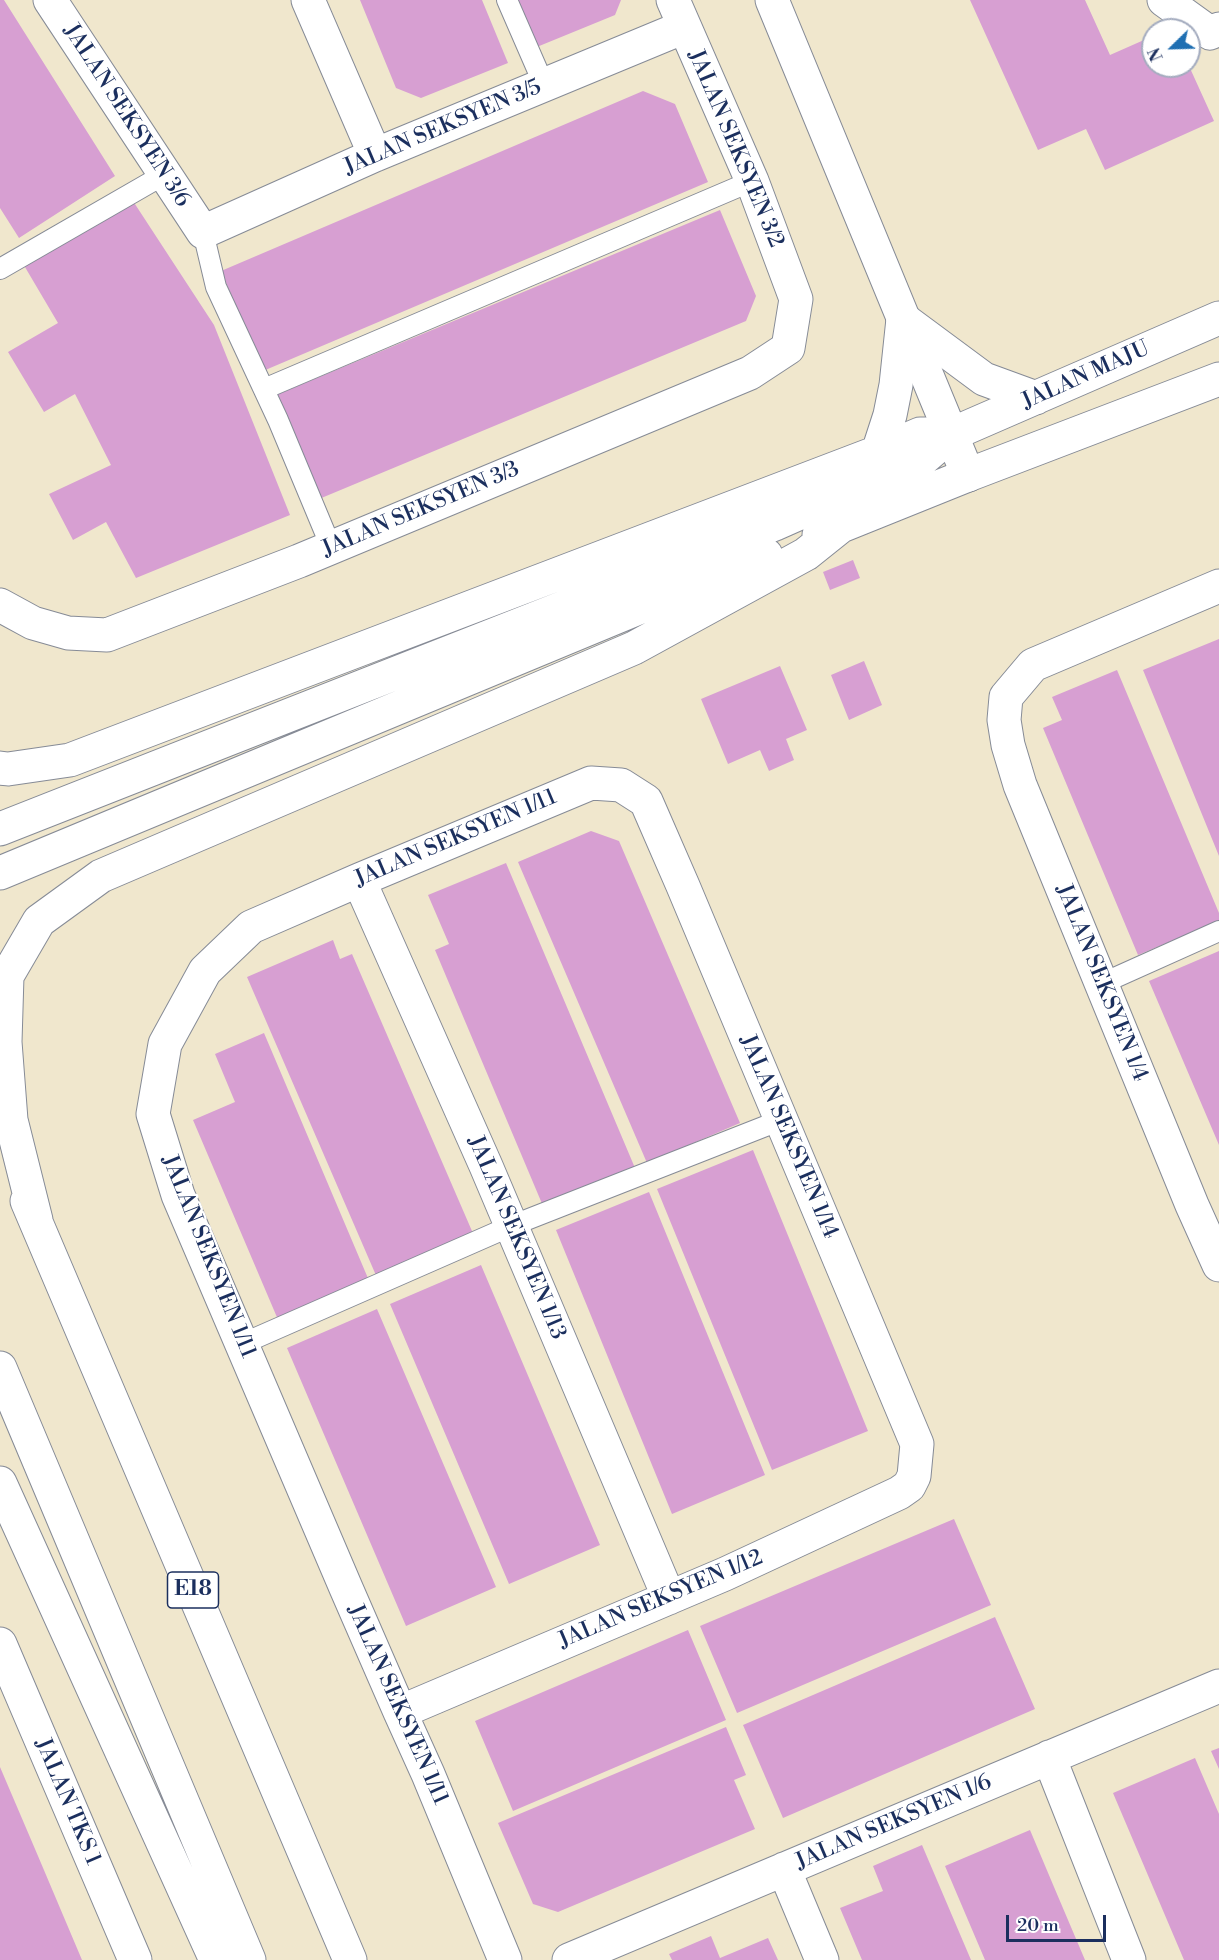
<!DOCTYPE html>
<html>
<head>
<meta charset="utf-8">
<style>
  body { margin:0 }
  #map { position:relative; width:1219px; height:1960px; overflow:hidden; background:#f0e7cd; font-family:"Libre Bodoni",serif }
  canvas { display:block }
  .north { position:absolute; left:1141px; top:18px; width:60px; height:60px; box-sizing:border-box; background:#fff; border:2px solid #a4acbf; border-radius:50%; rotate:247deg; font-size:16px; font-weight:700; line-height:24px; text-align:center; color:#1b2f5e }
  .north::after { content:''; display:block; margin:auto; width:21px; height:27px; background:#1f6fb2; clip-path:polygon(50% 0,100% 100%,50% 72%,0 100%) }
  .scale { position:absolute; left:1006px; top:1915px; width:100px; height:27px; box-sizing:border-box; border:3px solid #1b2f5e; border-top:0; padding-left:8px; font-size:18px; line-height:21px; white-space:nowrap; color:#1b2f5e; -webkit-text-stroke:4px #fff; paint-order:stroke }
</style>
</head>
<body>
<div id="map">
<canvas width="1219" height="1960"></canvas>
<div class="north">N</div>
<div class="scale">20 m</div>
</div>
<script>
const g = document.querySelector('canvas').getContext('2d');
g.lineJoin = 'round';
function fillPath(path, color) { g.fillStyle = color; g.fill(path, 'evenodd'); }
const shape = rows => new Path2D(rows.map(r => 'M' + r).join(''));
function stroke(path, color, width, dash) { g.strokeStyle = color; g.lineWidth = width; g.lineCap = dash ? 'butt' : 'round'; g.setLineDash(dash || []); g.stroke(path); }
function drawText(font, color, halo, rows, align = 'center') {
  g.font = font + ' "Libre Bodoni",serif'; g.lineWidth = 4.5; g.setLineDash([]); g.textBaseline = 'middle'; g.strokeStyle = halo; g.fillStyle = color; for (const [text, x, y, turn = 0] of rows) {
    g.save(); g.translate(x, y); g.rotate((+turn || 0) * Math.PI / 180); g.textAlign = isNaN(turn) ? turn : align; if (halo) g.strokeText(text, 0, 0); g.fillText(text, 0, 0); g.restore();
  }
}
fillPath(shape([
  [0,0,4,0,115,176,19,238,0,208],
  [360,0,482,0,508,63,421,98,396,88],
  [506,0,621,0,615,15,527,51],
  [970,0,1085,0,1110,55,1153,36,1153,66,1189,66,1214,121,1105,170,1086,129,1038,150],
  [643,91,675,104,708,182,263,371,221,271],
  [131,198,214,325,290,515,136,578,106,522,73,540,49,494,111,465,75,394,44,412,8,352,58,323,22,262],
  [720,210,756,296,746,321,319,499,276,395],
  [853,560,860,578,830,590,823,572],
  [1219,639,1219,856,1143,670],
  [864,661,882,705,849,720,831,675],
  [780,666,807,730,786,739,794,760,769,771,760,750,728,764,701,699],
  [1117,670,1219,913,1219,921,1138,955,1043,728,1062,720,1052,697],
  [591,831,619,841,740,1123,647,1163,518,862],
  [506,863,635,1168,543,1206,435,950,449,944,428,895],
  [333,940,340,959,352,954,475,1238,378,1280,247,977],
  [1219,951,1219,1145,1149,981],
  [264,1033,370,1283,279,1322,193,1120,235,1102,215,1054],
  [753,1150,868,1431,772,1470,657,1189],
  [649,1192,765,1475,672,1514,556,1230],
  [481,1265,600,1545,509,1584,390,1304],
  [377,1309,496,1587,406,1626,287,1348],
  [954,1519,991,1605,737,1713,700,1626],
  [995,1617,1035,1709,783,1818,743,1725],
  [688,1630,726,1720,513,1811,475,1721],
  [726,1727,746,1775,734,1780,755,1829,558,1912,533,1904,498,1823],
  [1219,1748,1219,1769,1211,1751],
  [1195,1758,1219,1814,1219,1960,1184,1960,1113,1793],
  [0,1767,38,1856,82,1960,0,1960],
  [1030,1830,1054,1887,1085,1960,985,1960,945,1866],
  [922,1845,971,1960,862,1960,840,1908,883,1891,873,1866],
  [711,1936,720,1958,768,1938,778,1960,672,1960,669,1954]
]), '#d79fd2');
const lane = shape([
  [507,0,544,85],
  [203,232,216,287,278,420,331,547],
  [0,269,165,174],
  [264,389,752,181],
  [1101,984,1219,931],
  [242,1344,511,1226,781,1120]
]);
const street = shape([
  [50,0,203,232,375,155,684,27],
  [308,0,375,155],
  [772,0,968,475],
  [1164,0,1210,33,1219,29],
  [1219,586,1033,665,1006,697,1004,720,1008,745,1020,785,1192,1205,1219,1265],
  [0,605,33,623,68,633,107,635,299,561,750,373,788,348,796,299,752,181,673,0],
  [359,880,486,1166,669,1598],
  [0,1644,135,1960],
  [400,1712,725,1574,899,1493,909,1486,914,1476,917,1444,683,886,646,801,621,785,591,783,359,880,251,927,205,971,165,1044,153,1114,178,1195,346,1588,400,1712,428,1774,505,1960],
  [1049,1757,1129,1960],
  [784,1869,822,1960],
  [569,1960,1219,1686]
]);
const secondary = shape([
  [903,319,984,379,1036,398],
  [952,434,1219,318],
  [968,475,1219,379]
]);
const highway = shape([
  [878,452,890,415,896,385,903,319],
  [819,535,968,475],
  [0,768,8,769,70,760,878,452,920,434,952,434],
  [0,829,775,524,924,458,952,434],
  [0,873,766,555],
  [27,1201,350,1960],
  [36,1220,11,1120,5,1042,7,976,39,921,101,876,634,648,806,554,841,526],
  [0,1368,249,1960],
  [0,1483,216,1960]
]);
stroke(lane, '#868b96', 22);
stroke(street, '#868b96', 35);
stroke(secondary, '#868b96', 35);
stroke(highway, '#868b96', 35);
stroke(lane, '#fff', 20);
stroke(street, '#fff', 33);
stroke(secondary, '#fff', 33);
stroke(highway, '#fff', 33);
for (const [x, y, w] of [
  [193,1590,51]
]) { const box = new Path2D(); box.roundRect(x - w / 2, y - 18, w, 36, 4.5); g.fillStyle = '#fff'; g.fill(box); stroke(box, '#1b2f5e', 1.5); }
drawText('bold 21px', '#1b2f5e', null, [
  ["E18",193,1590]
]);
drawText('22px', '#1b2f5e', '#fff', [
  ["JALAN SEKSYEN 3/6",126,116,57],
  ["JALAN SEKSYEN 3/5",443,128,-23],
  ["JALAN SEKSYEN 3/2",735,149,67],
  ["JALAN MAJU",1086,376,-24],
  ["JALAN SEKSYEN 3/3",421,510,-23],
  ["JALAN SEKSYEN 1/11",456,839,-23],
  ["JALAN SEKSYEN 1/4",1101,983,68],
  ["JALAN SEKSYEN 1/14",788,1137,67],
  ["JALAN SEKSYEN 1/13",516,1238,67],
  ["JALAN SEKSYEN 1/11",208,1257,68],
  ["JALAN SEKSYEN 1/12",661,1600,-23],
  ["JALAN SEKSYEN 1/11",397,1705,66],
  ["JALAN TKS 1",67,1802,67],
  ["JALAN SEKSYEN 1/6",894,1823,-23]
]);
</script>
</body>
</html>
